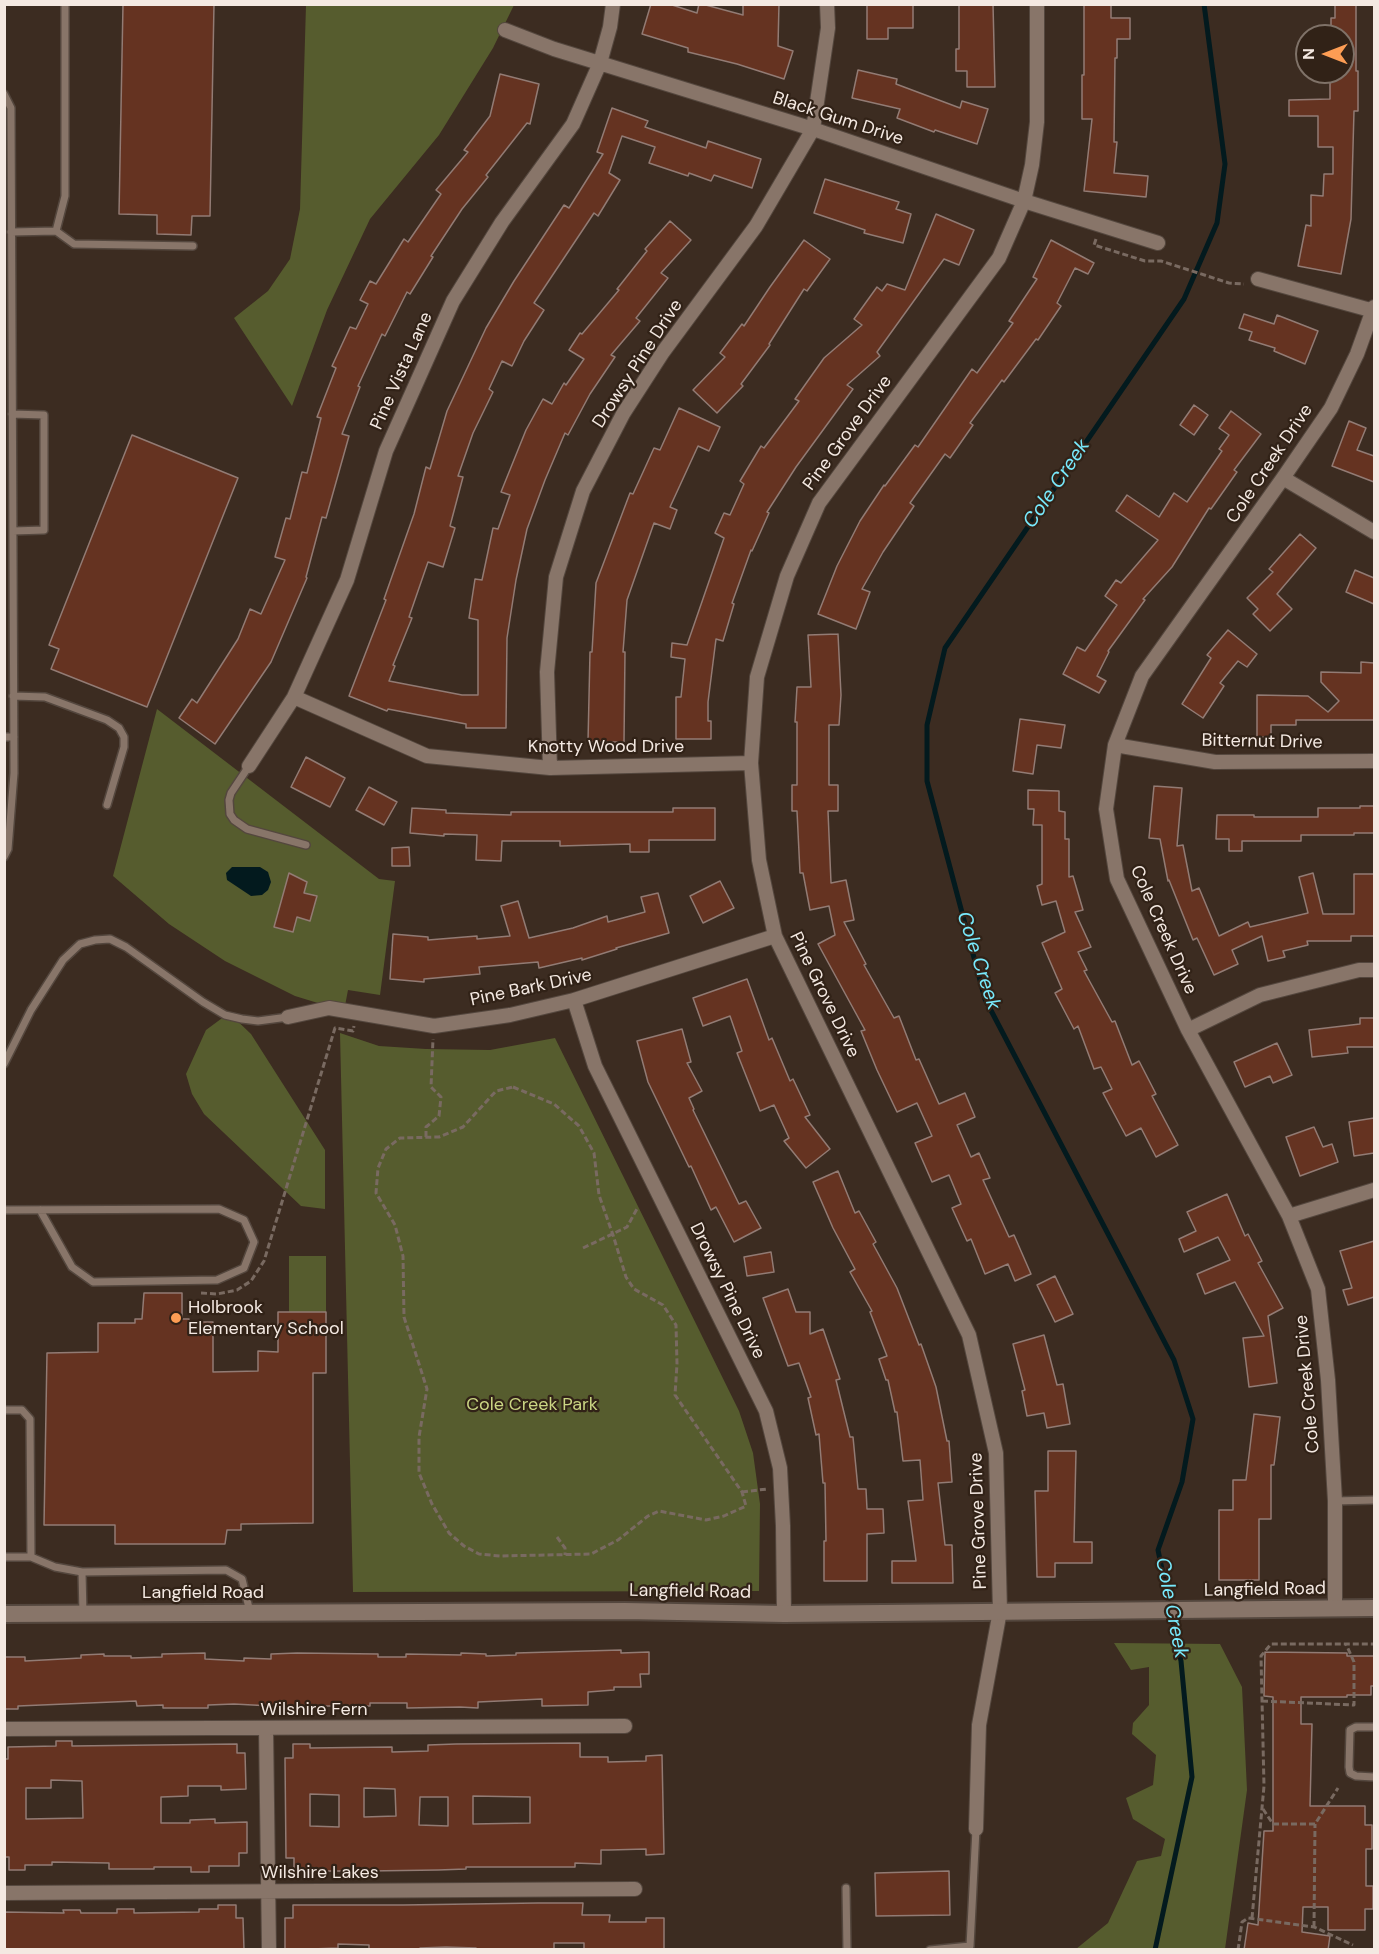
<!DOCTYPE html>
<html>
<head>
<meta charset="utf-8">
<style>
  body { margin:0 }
  #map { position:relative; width:1379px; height:1954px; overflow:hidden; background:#3c2c21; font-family:"DM Sans",sans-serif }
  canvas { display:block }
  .frame { position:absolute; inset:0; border:6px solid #f4e9e2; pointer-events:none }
  .north { position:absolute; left:1295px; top:24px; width:60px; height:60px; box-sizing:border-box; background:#312217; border:2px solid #7f7268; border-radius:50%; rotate:270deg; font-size:16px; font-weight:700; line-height:24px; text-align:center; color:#f4e9e2 }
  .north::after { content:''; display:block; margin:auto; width:21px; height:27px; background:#fd9d54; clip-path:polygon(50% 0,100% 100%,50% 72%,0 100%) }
</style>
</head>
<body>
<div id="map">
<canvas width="1379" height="1954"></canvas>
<div class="frame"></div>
<div class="north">N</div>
</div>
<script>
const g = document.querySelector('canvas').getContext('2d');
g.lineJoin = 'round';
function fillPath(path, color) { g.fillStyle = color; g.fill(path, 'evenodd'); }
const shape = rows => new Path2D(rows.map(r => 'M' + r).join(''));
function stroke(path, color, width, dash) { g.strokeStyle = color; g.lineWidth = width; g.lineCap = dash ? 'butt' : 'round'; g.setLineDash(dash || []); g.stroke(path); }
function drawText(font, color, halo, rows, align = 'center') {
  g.font = font + ' "DM Sans",sans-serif'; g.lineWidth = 4.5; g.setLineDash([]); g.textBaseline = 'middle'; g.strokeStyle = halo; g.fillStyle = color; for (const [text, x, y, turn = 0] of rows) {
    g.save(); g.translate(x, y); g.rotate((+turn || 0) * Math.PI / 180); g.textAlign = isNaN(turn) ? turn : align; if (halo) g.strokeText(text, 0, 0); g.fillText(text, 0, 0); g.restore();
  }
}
fillPath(shape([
  [306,5,514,5,493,48,439,135,370,219,327,310,292,406,234,318,268,291,290,259,300,209],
  [157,709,379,879,395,881,380,995,348,990,344,1011,295,996,225,961,169,924,113,876],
  [229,1013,251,1034,325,1150,325,1209,301,1206,204,1114,192,1094,186,1074,206,1030],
  [340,1033,379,1046,426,1049,490,1050,555,1038,739,1411,753,1453,760,1504,759,1591,353,1592],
  [289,1256,326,1256,326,1312,289,1312],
  [1114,1643,1220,1644,1242,1687,1247,1790,1225,1949,1076,1949,1108,1923,1137,1861,1161,1856,1165,1839,1133,1819,1126,1798,1153,1785,1156,1755,1132,1734,1133,1723,1149,1705,1149,1667,1131,1670]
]), '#565c2e');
fillPath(shape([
  [232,867,260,867,268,872,271,882,268,890,262,895,251,896,227,880,226,873]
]), '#031a1e');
stroke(shape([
  [1155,1950,1192,1777,1181,1661,1158,1550,1182,1482,1193,1419,1174,1360,985,999,927,781,927,725,945,648,1184,299,1217,223,1225,164,1204,4]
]), '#031a1e', 5);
const building = shape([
  [123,4,214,4,210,216,192,216,191,235,157,234,157,215,119,214,123,4],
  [651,4,669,4,697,13,699,4,702,4,743,15,743,4,779,4,778,46,793,51,784,79,737,64,688,52,688,48,642,34,651,4],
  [867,4,913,4,913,28,888,28,888,39,867,39,867,4],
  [959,4,993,4,995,87,967,87,967,71,956,71,956,49,959,49,959,4],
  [1084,4,1111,4,1111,18,1130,18,1130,39,1117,39,1117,58,1115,58,1114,142,1117,142,1114,173,1148,176,1146,197,1084,191,1092,119,1082,119,1082,75,1084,75,1084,4],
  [1335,4,1356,4,1356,71,1358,71,1358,111,1354,111,1351,219,1341,274,1298,266,1306,225,1311,226,1311,195,1323,196,1324,174,1333,174,1333,147,1318,147,1318,116,1289,116,1289,100,1330,99,1330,72,1343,72,1343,36,1331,36,1331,18,1335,18,1335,4],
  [858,70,897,79,896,84,960,108,962,101,988,109,977,144,935,130,934,132,897,118,900,109,852,98,858,70],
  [500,74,539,84,530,124,527,123,486,175,488,177,462,209,431,256,433,257,410,294,407,292,385,336,382,334,358,386,360,387,342,434,349,436,326,518,322,517,306,577,307,578,271,662,215,744,179,718,192,699,197,703,238,639,250,609,261,614,285,560,275,557,286,518,290,519,302,472,307,473,321,418,317,417,336,368,332,366,350,327,356,329,368,304,360,300,370,281,376,284,404,239,408,242,441,194,436,190,468,152,464,150,490,116,500,74],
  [612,108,648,121,645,127,706,148,708,141,761,159,752,188,714,175,711,181,689,173,688,176,649,163,655,147,622,136,609,173,620,180,598,216,594,213,534,303,544,310,524,341,512,366,502,361,489,389,493,392,473,433,458,476,463,477,450,526,455,528,443,567,428,562,409,617,412,618,393,665,395,666,389,681,462,695,478,695,478,620,469,618,475,579,482,580,493,528,498,529,510,495,501,492,526,430,543,399,552,404,564,383,566,385,584,359,569,350,580,333,582,334,619,290,617,289,647,251,645,249,670,221,691,240,661,273,668,278,636,318,640,321,611,355,615,357,590,394,568,435,565,433,545,480,527,529,516,580,507,638,506,728,466,728,466,724,388,709,387,711,349,696,386,600,384,599,414,514,426,467,430,469,447,411,486,328,514,281,564,205,569,208,603,154,597,152,612,108],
  [825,179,899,202,896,209,911,214,903,243,864,233,865,230,814,213,825,179],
  [936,214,974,230,959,265,944,259,877,352,880,356,847,385,853,389,796,467,767,512,769,513,752,551,751,550,732,603,734,604,723,641,716,639,708,702,708,721,711,721,711,739,676,739,676,697,681,697,685,659,671,657,672,643,687,645,724,538,715,533,724,513,730,515,744,484,740,481,761,446,764,448,799,401,795,399,824,358,862,325,854,319,877,287,882,291,887,284,905,290,936,214],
  [804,240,830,259,807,291,804,289,769,344,770,345,741,384,743,386,717,413,693,390,725,357,720,353,742,324,744,326,770,287,804,240],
  [1051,240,1094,263,1088,274,1075,268,1057,303,1061,306,1038,340,1036,339,1004,382,1002,380,970,423,973,425,950,458,945,454,910,503,914,506,883,552,862,589,870,592,856,629,818,614,837,566,860,521,884,485,885,486,915,445,918,447,972,369,977,373,1013,323,1009,321,1037,279,1033,277,1051,240],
  [1244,314,1274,324,1277,315,1318,331,1305,364,1274,351,1275,348,1249,340,1252,332,1239,328,1244,314],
  [1194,405,1208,415,1194,435,1180,425,1194,405],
  [679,408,720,427,709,451,698,446,670,507,677,510,670,529,654,523,627,600,623,652,625,652,624,742,588,742,590,652,592,652,596,583,630,493,633,494,654,448,660,450,679,408],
  [1231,411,1261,434,1234,470,1237,472,1211,509,1209,508,1172,567,1143,599,1145,600,1108,651,1109,652,1097,676,1106,681,1099,693,1063,674,1077,647,1085,651,1117,605,1105,596,1116,580,1121,583,1158,540,1116,511,1127,495,1159,517,1174,493,1187,502,1222,451,1219,449,1229,435,1219,428,1231,411],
  [1349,421,1366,428,1357,450,1374,456,1374,482,1332,466,1349,421],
  [132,435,238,478,147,707,51,669,59,649,49,645,132,435],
  [1300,534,1316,548,1277,594,1292,609,1270,631,1253,614,1258,609,1247,598,1273,572,1269,569,1300,534],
  [1355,570,1374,578,1374,604,1346,592,1355,570],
  [1228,630,1257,654,1247,667,1238,661,1220,683,1224,686,1203,718,1182,704,1211,658,1207,655,1228,630],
  [838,634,841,695,839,725,829,725,829,785,838,785,838,811,828,811,831,883,846,880,854,920,844,922,866,964,864,965,894,1018,899,1016,916,1060,919,1059,939,1104,965,1093,975,1117,957,1125,971,1157,979,1153,990,1178,983,1180,1009,1237,1014,1235,1031,1274,1015,1281,1008,1264,985,1274,971,1239,967,1241,952,1208,961,1204,949,1175,932,1182,915,1143,932,1136,917,1103,897,1112,877,1070,861,1031,865,1030,818,944,835,935,829,906,810,910,803,873,800,873,797,811,792,811,792,785,797,785,797,722,795,722,797,687,811,687,808,635,838,634],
  [1361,662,1374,663,1374,720,1296,720,1296,725,1271,725,1271,737,1257,737,1257,695,1308,696,1328,712,1339,701,1321,682,1321,672,1361,673,1361,662],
  [1020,719,1065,725,1061,748,1037,745,1033,774,1013,771,1020,719],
  [306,757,345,778,330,807,291,787,306,757],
  [1154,786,1182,788,1177,846,1183,845,1192,891,1199,888,1219,936,1248,922,1250,927,1308,913,1299,877,1313,873,1323,914,1354,914,1354,874,1374,874,1374,936,1351,936,1351,941,1307,941,1308,945,1283,951,1285,957,1268,961,1262,936,1232,950,1238,964,1214,975,1197,938,1193,940,1169,880,1168,881,1160,839,1149,838,1154,786],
  [369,787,397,802,384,825,356,810,369,787],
  [1028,790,1059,791,1059,811,1065,812,1065,839,1069,839,1069,877,1073,876,1083,910,1075,912,1091,947,1078,952,1087,970,1084,971,1112,1022,1115,1021,1132,1065,1139,1061,1156,1094,1152,1096,1178,1145,1156,1157,1141,1128,1126,1136,1103,1093,1112,1089,1101,1067,1094,1069,1078,1026,1074,1029,1055,993,1062,989,1042,943,1065,932,1056,901,1042,905,1037,886,1042,884,1042,825,1033,825,1034,809,1028,809,1028,790],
  [1360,806,1374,806,1374,833,1354,833,1354,835,1301,835,1301,841,1242,841,1242,851,1229,851,1229,839,1216,839,1217,815,1254,815,1254,817,1318,817,1318,808,1360,808,1360,806],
  [412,808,446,810,446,813,511,815,511,812,673,812,673,808,715,808,715,840,649,840,649,852,630,852,630,844,560,846,560,841,502,841,501,861,476,860,477,835,444,834,444,836,410,833,412,808],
  [409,847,410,866,392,866,392,848,409,847],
  [289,873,307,882,304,893,317,896,310,921,297,917,293,932,274,927,289,873],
  [720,881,734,908,703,923,690,896,720,881],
  [658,893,669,933,616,948,617,949,582,960,582,958,539,968,538,962,479,967,480,974,424,979,424,982,390,979,393,934,428,937,428,940,477,936,477,939,510,936,501,906,518,901,529,938,573,928,607,916,608,922,645,912,641,897,658,893],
  [747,979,769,1040,772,1038,790,1081,793,1079,810,1115,805,1117,830,1149,806,1168,784,1141,789,1138,774,1105,760,1111,737,1053,742,1051,730,1016,703,1026,693,998,747,979],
  [1360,1018,1374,1018,1374,1047,1347,1047,1348,1053,1312,1057,1309,1030,1360,1024,1360,1018],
  [682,1029,691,1062,687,1063,702,1091,689,1098,694,1109,693,1110,739,1204,746,1201,761,1228,734,1242,716,1207,711,1210,691,1166,689,1167,648,1082,637,1041,682,1029],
  [1277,1043,1292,1075,1273,1083,1270,1076,1245,1087,1234,1062,1277,1043],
  [1374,1118,1374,1153,1354,1156,1349,1122,1374,1118],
  [1314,1127,1323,1147,1332,1144,1338,1162,1300,1176,1286,1137,1314,1127],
  [838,1171,855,1213,859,1211,876,1242,873,1244,897,1288,919,1345,921,1344,936,1387,947,1441,949,1441,952,1482,938,1483,945,1545,952,1545,953,1583,892,1583,892,1561,916,1561,908,1501,923,1500,920,1460,903,1461,897,1412,895,1412,888,1380,886,1380,879,1359,887,1356,870,1312,872,1311,850,1272,855,1269,833,1228,813,1182,838,1171],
  [1227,1194,1245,1236,1248,1234,1262,1261,1258,1263,1283,1308,1268,1316,1277,1383,1249,1387,1243,1338,1264,1336,1235,1282,1205,1294,1197,1274,1230,1260,1218,1237,1184,1252,1179,1239,1196,1231,1187,1212,1227,1194],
  [1374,1241,1374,1297,1348,1305,1343,1290,1352,1288,1340,1251,1374,1241],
  [771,1252,774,1272,747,1276,744,1257,771,1252],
  [1055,1276,1073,1314,1055,1322,1037,1285,1055,1276],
  [788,1289,796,1312,810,1312,810,1334,823,1329,840,1379,836,1380,850,1437,853,1437,858,1489,866,1489,867,1509,883,1509,884,1533,867,1534,867,1581,824,1581,824,1541,826,1541,825,1483,823,1483,819,1434,816,1435,808,1398,811,1397,799,1363,788,1366,763,1298,788,1289],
  [144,1293,182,1293,182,1319,189,1319,189,1322,213,1322,213,1372,258,1371,258,1351,278,1352,278,1312,326,1312,326,1373,313,1373,313,1523,241,1524,241,1530,227,1530,225,1544,115,1544,115,1525,44,1525,47,1353,98,1352,98,1323,135,1323,135,1319,142,1319,144,1293],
  [1044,1335,1057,1385,1063,1384,1070,1424,1047,1428,1044,1413,1027,1416,1022,1391,1025,1390,1013,1344,1044,1335],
  [1254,1414,1280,1417,1274,1465,1271,1465,1271,1519,1259,1519,1259,1580,1219,1580,1219,1510,1233,1510,1233,1480,1246,1480,1254,1414],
  [1048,1451,1076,1451,1074,1542,1092,1542,1092,1563,1055,1563,1055,1577,1037,1577,1035,1491,1048,1491,1048,1451],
  [621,1650,621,1653,649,1652,649,1674,640,1674,641,1687,614,1687,614,1690,588,1692,588,1705,542,1706,542,1699,478,1702,478,1708,460,1707,407,1708,407,1703,370,1703,370,1706,271,1706,234,1704,208,1705,208,1708,163,1708,163,1705,137,1706,136,1701,18,1706,18,1709,4,1709,4,1657,25,1657,25,1661,81,1658,81,1655,104,1654,104,1656,131,1656,131,1658,162,1657,162,1654,205,1653,205,1659,244,1661,244,1658,271,1659,271,1654,297,1653,378,1654,378,1657,406,1657,406,1654,461,1655,461,1653,486,1654,486,1656,516,1655,516,1653,621,1650],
  [1265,1652,1347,1653,1347,1656,1374,1656,1374,1686,1371,1686,1371,1695,1347,1695,1347,1697,1301,1697,1301,1724,1312,1724,1310,1806,1365,1806,1365,1825,1372,1825,1372,1849,1366,1849,1366,1886,1373,1886,1373,1909,1365,1909,1365,1930,1328,1930,1328,1907,1303,1907,1302,1932,1330,1936,1328,1950,1244,1950,1248,1923,1258,1925,1264,1831,1273,1831,1273,1697,1264,1696,1265,1652],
  [56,1741,72,1741,72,1746,237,1744,237,1753,245,1753,246,1789,221,1790,221,1786,188,1786,188,1796,161,1797,161,1823,190,1823,190,1820,215,1819,215,1823,247,1822,247,1853,239,1853,239,1866,209,1866,209,1872,191,1872,191,1867,154,1867,154,1869,109,1869,109,1863,52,1862,52,1865,25,1865,25,1870,9,1870,9,1857,4,1857,4,1759,8,1759,8,1747,56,1746,56,1741],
  [51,1780,82,1781,83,1818,26,1819,26,1788,51,1788,51,1780],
  [580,1743,580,1757,608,1757,608,1762,646,1761,646,1756,662,1755,664,1854,646,1855,646,1849,609,1850,601,1850,601,1864,575,1863,575,1867,466,1867,466,1869,438,1870,368,1871,294,1871,294,1858,286,1858,285,1758,293,1758,293,1744,310,1744,310,1748,392,1747,392,1752,428,1751,428,1745,456,1744,580,1743],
  [364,1788,395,1789,396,1816,364,1817,364,1788],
  [310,1794,339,1795,339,1827,310,1826,310,1794],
  [473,1796,530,1797,530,1823,473,1824,473,1796],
  [420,1797,448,1797,448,1826,419,1825,420,1797],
  [949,1871,950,1915,876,1916,875,1873,949,1871],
  [538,1903,583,1903,582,1915,610,1915,609,1922,646,1922,646,1918,664,1918,664,1950,584,1950,584,1943,554,1943,554,1950,476,1950,476,1948,446,1947,420,1948,420,1950,369,1950,369,1945,338,1944,338,1948,285,1950,285,1918,293,1918,293,1905,403,1905,538,1903],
  [218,1905,236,1905,236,1918,243,1918,244,1950,4,1950,4,1912,64,1913,63,1910,80,1910,81,1913,117,1913,117,1909,134,1909,134,1913,199,1912,199,1909,218,1909,218,1905]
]);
fillPath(building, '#653321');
stroke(building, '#927b74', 1.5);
const service = shape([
  [4,94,11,108,14,773,8,849,4,857],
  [56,231,65,196,65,4],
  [11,232,56,231,74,244,193,246],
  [12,414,44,415,44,530,13,531],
  [13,696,45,697,107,720,119,728,124,737,124,747,107,805],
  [4,737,14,737],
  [249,766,231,793,229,800,230,814,234,820,247,829,306,845],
  [4,1064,31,1010,63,960,80,944,95,940,110,939,126,947,203,1002,225,1015,242,1019,258,1021,288,1017],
  [4,1210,219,1209,244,1220,254,1242,244,1268,217,1280,93,1282,72,1267,40,1210],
  [4,1410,22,1410,30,1419,31,1557],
  [1335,1501,1374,1500],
  [4,1557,31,1557,55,1567,82,1572,226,1570,242,1579,250,1612],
  [82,1572,83,1614],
  [1374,1727,1356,1727,1350,1730,1349,1767,1350,1773,1356,1776,1374,1777],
  [846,1888,847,1950],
  [930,1950,970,1946,976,1829]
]);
const minor = shape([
  [505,30,554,49,813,129,1024,201,1158,243],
  [1258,279,1374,311],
  [1283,478,1374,532],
  [294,697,427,756,550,768,751,763],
  [1115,745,1215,762,1374,761],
  [249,766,294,697,347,580,386,451,453,301,502,222,573,124,600,63,610,27,613,4],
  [550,768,547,672,556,577,583,491,623,414,663,352,756,226,813,129,828,28,827,4],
  [574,1000,595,1066,766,1411,780,1468,783,1526,784,1614],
  [288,1017,329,1008,434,1026,510,1015,574,1000,775,936],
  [1188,1030,1260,995,1359,970,1374,970],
  [1289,1216,1374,1190],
  [1335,1608,1335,1501,1328,1380,1318,1289,1289,1216,1188,1030,1117,879,1106,809,1115,745,1142,676,1283,478,1331,408,1357,354,1374,307],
  [266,1728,269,1950],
  [4,1729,625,1726],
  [976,1829,979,1725,1000,1611,996,1453,969,1335,775,936,759,860,751,763,757,677,787,576,819,503,999,258,1024,201,1032,165,1037,122,1037,4],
  [4,1893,635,1889]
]);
const tertiary = shape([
  [4,1614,625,1611,784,1614,1374,1608]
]);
stroke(service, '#54473e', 10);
stroke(minor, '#54473e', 16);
stroke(tertiary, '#54473e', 20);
stroke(shape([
  [1096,239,1094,245,1145,261,1161,261,1229,283,1244,284],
  [513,1087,554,1104,579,1126,594,1153,599,1195,613,1235,626,1277,634,1289,663,1305,676,1325,677,1364,675,1395,742,1492,746,1506,724,1516,706,1520,659,1511,648,1516,618,1540,591,1554,500,1556,479,1554,464,1546,449,1533,432,1504,419,1473,419,1437,427,1389,404,1317,403,1256,395,1225,376,1193,378,1168,386,1149,400,1138,439,1137,463,1127,496,1091,513,1087],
  [426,1137,426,1127,439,1116,441,1097,431,1087,433,1039],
  [583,1248,627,1227,638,1207],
  [201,1293,217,1294,237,1290,251,1281,264,1261,335,1028,353,1031,354,1026],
  [742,1492,767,1489],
  [557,1537,565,1548,565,1555],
  [1262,1701,1354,1705,1354,1662,1346,1644],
  [1263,1809,1273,1824,1315,1824,1338,1788],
  [1252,1918,1264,1786,1261,1656,1271,1644,1374,1644],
  [1314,1927,1315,1824],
  [1238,1950,1242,1922,1248,1918,1314,1927,1353,1945]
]), '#796a61', 3, [6, 3]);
stroke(service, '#887569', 7);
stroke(minor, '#887569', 14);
stroke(tertiary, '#887569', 16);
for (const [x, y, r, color] of [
  [176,1318,6,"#fd9d54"]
]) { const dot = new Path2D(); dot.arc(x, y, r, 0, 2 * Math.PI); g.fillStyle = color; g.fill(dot); stroke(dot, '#312217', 2); }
drawText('18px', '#f4e9e2', '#312217', [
  ["Black Gum Drive",838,119,18],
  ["Drowsy Pine Drive",638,364,-57],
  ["Pine Vista Lane",402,371,-66],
  ["Pine Grove Drive",848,433,-54],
  ["Cole Creek Drive",1270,464,-56],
  ["Bitternut Drive",1262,742,1],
  ["Knotty Wood Drive",606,747],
  ["Cole Creek Drive",1163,930,66],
  ["Pine Bark Drive",531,988,-12],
  ["Pine Grove Drive",824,995,64],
  ["Drowsy Pine Drive",727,1291,64],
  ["Cole Creek Drive",1308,1384,-95],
  ["Pine Grove Drive",979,1521,-92],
  ["Langfield Road",1265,1590,-1],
  ["Langfield Road",690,1592,1],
  ["Langfield Road",203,1593],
  ["Wilshire Fern",314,1710],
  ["Wilshire Lakes",320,1873]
]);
drawText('18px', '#f4e9e2', '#312217', [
  ["Holbrook",188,1308],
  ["Elementary School",188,1329]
], 'left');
drawText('18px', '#cbd684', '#312217', [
  ["Cole Creek Park",532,1405]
]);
drawText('italic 20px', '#78eafd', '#312217', [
  ["Cole Creek",1057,484,-56],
  ["Cole Creek",978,961,72],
  ["Cole Creek",1171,1608,79]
]);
</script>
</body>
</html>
